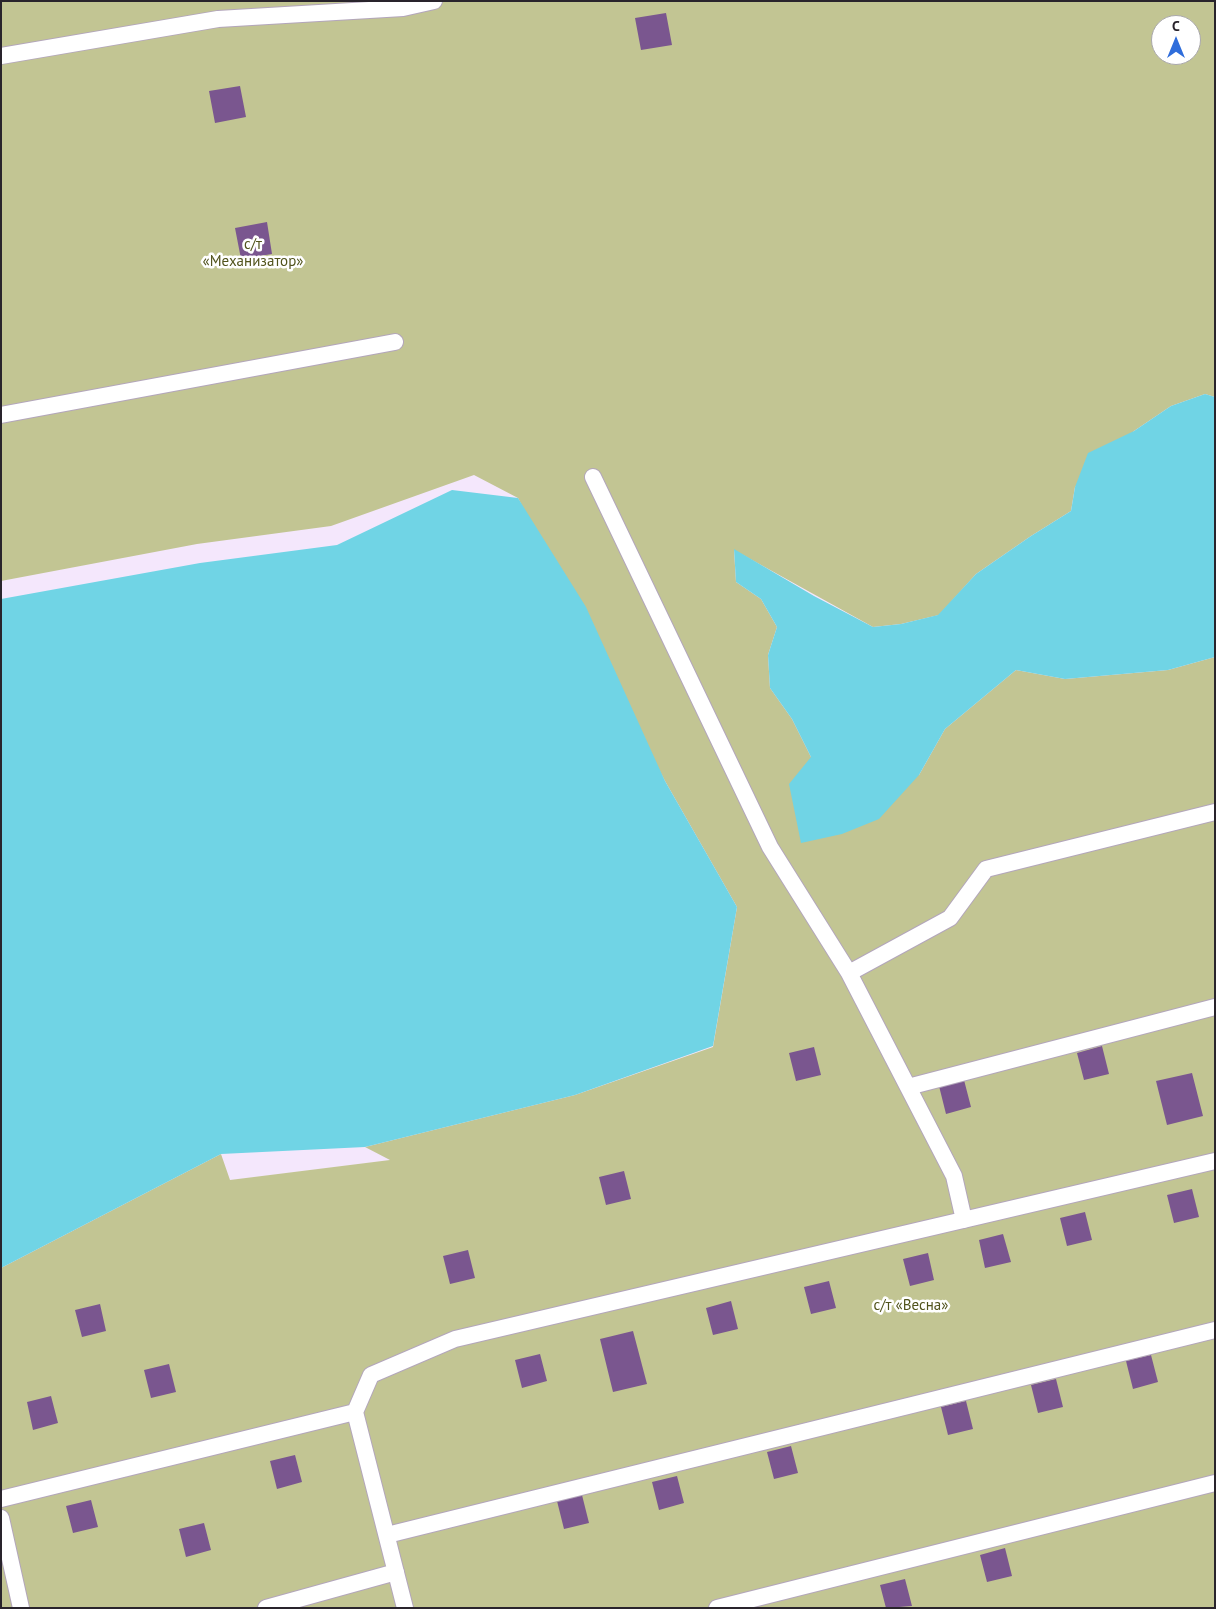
<!DOCTYPE html>
<html>
<head>
<meta charset="utf-8">
<style>
  body { margin:0 }
  #map { position:relative; width:1216px; height:1609px; overflow:hidden; background:#f4e7fc; font-family:"PT Sans",sans-serif }
  canvas { display:block }
  .frame { position:absolute; inset:0; border:2px solid #29242c; pointer-events:none }
  .north { position:absolute; left:1151px; top:15px; width:50px; height:50px; box-sizing:border-box; background:#fff; border:1px solid #a9a7ab; border-radius:50%; rotate:0deg; font-size:14px; font-weight:700; line-height:20px; text-align:center; color:#29242c }
  .north::after { content:''; display:block; margin:auto; width:18px; height:22px; background:#2f6ddb; clip-path:polygon(50% 0,100% 100%,50% 72%,0 100%) }
</style>
</head>
<body>
<div id="map">
<canvas width="1216" height="1609"></canvas>
<div class="frame"></div>
<div class="north">С</div>
</div>
<script>
const g = document.querySelector('canvas').getContext('2d');
g.lineJoin = 'round';
function fillPath(path, color) { g.fillStyle = color; g.fill(path, 'evenodd'); }
const shape = rows => new Path2D(rows.map(r => 'M' + r).join(''));
function stroke(path, color, width, dash) { g.strokeStyle = color; g.lineWidth = width; g.lineCap = dash ? 'butt' : 'round'; g.setLineDash(dash || []); g.stroke(path); }
function drawText(font, color, halo, rows, align = 'center') {
  g.font = font + ' "PT Sans",sans-serif'; g.lineWidth = 5; g.setLineDash([]); g.textBaseline = 'middle'; g.strokeStyle = halo; g.fillStyle = color; for (const [text, x, y, turn = 0] of rows) {
    g.save(); g.translate(x, y); g.rotate((+turn || 0) * Math.PI / 180); g.textAlign = isNaN(turn) ? turn : align; if (halo) g.strokeText(text, 0, 0); g.fillText(text, 0, 0); g.restore();
  }
}
fillPath(shape([
  [1,1,1215,1,1215,397,1205,394,1171,406,1134,431,1075,487,1071,511,1031,536,976,574,939,615,901,624,873,627,734,550,736,582,761,599,777,627,768,655,770,688,792,719,811,757,919,775,945,729,1016,670,1065,679,1168,670,1215,657,1215,1608,1,1608,1,1268,221,1154,230,1180,390,1160,365,1147,575,1095,713,1047,737,907,665,781,518,498,474,475,331,526,197,544,1,581],
  [1161,25,1191,25,1191,55,1161,55]
]), '#c2c593');
fillPath(shape([
  [1205,394,1215,397,1215,657,1168,670,1065,679,1016,670,945,729,919,775,879,819,842,834,801,843,789,784,811,757,792,719,770,688,768,655,777,627,761,599,736,582,734,549,814,596,873,627,901,624,938,615,976,574,1031,536,1071,511,1075,487,1088,453,1134,431,1171,406],
  [452,490,518,498,586,607,665,781,737,907,713,1046,575,1095,365,1147,221,1154,1,1268,1,599,200,563,337,545]
]), '#70d4e5');
fillPath(shape([
  [666,13,672,45,641,50,635,18],
  [240,86,246,117,215,123,209,91],
  [267,222,272,254,241,259,235,228],
  [1102,1046,1109,1074,1084,1080,1077,1053],
  [814,1047,821,1075,796,1081,789,1053],
  [1192,1073,1203,1116,1167,1125,1156,1081],
  [964,1080,971,1107,946,1114,939,1086],
  [624,1171,631,1199,606,1205,599,1177],
  [1192,1189,1199,1217,1174,1223,1167,1195],
  [1085,1212,1092,1240,1067,1246,1060,1218],
  [1003,1234,1011,1262,985,1268,979,1240],
  [468,1250,475,1278,450,1284,443,1256],
  [928,1253,934,1280,910,1286,903,1259],
  [829,1281,836,1308,811,1314,804,1287],
  [731,1301,738,1329,713,1335,706,1308],
  [100,1304,106,1331,82,1337,75,1310],
  [633,1331,647,1384,613,1392,600,1339],
  [540,1354,547,1381,522,1388,515,1360],
  [1151,1355,1158,1382,1133,1389,1126,1361],
  [169,1364,176,1392,151,1398,144,1370],
  [1056,1379,1063,1407,1038,1413,1031,1385],
  [51,1396,58,1423,33,1430,27,1402],
  [966,1401,973,1429,948,1435,941,1407],
  [791,1446,798,1473,774,1479,767,1452],
  [295,1455,302,1482,277,1489,270,1461],
  [677,1476,684,1503,659,1510,652,1482],
  [582,1495,589,1523,564,1529,557,1501],
  [91,1500,98,1527,73,1533,66,1506],
  [204,1523,211,1550,186,1557,179,1529],
  [1005,1548,1012,1576,987,1582,980,1555],
  [905,1579,912,1606,886,1608,880,1585]
]), '#7a568f');
const service = shape([
  [1,56,218,19,403,8,434,1],
  [1,415,395,342],
  [593,477,770,847,849,973,954,1176,964,1220],
  [849,973,950,918,986,869,1215,812],
  [908,1087,1215,1007],
  [1,1499,355,1412],
  [1,1518,21,1608],
  [387,1535,1215,1330],
  [266,1608,396,1572],
  [405,1608,355,1412,371,1375,455,1339,1215,1161],
  [717,1608,1215,1483]
]);
stroke(service, '#b3a6bb', 18);
stroke(service, '#fff', 16);
drawText('15px', '#51531c', '#fff', [
  ["с/т",253,245],
  ["«Механизатор»",253,262],
  ["с/т «Весна»",911,1306]
]);
</script>
</body>
</html>
